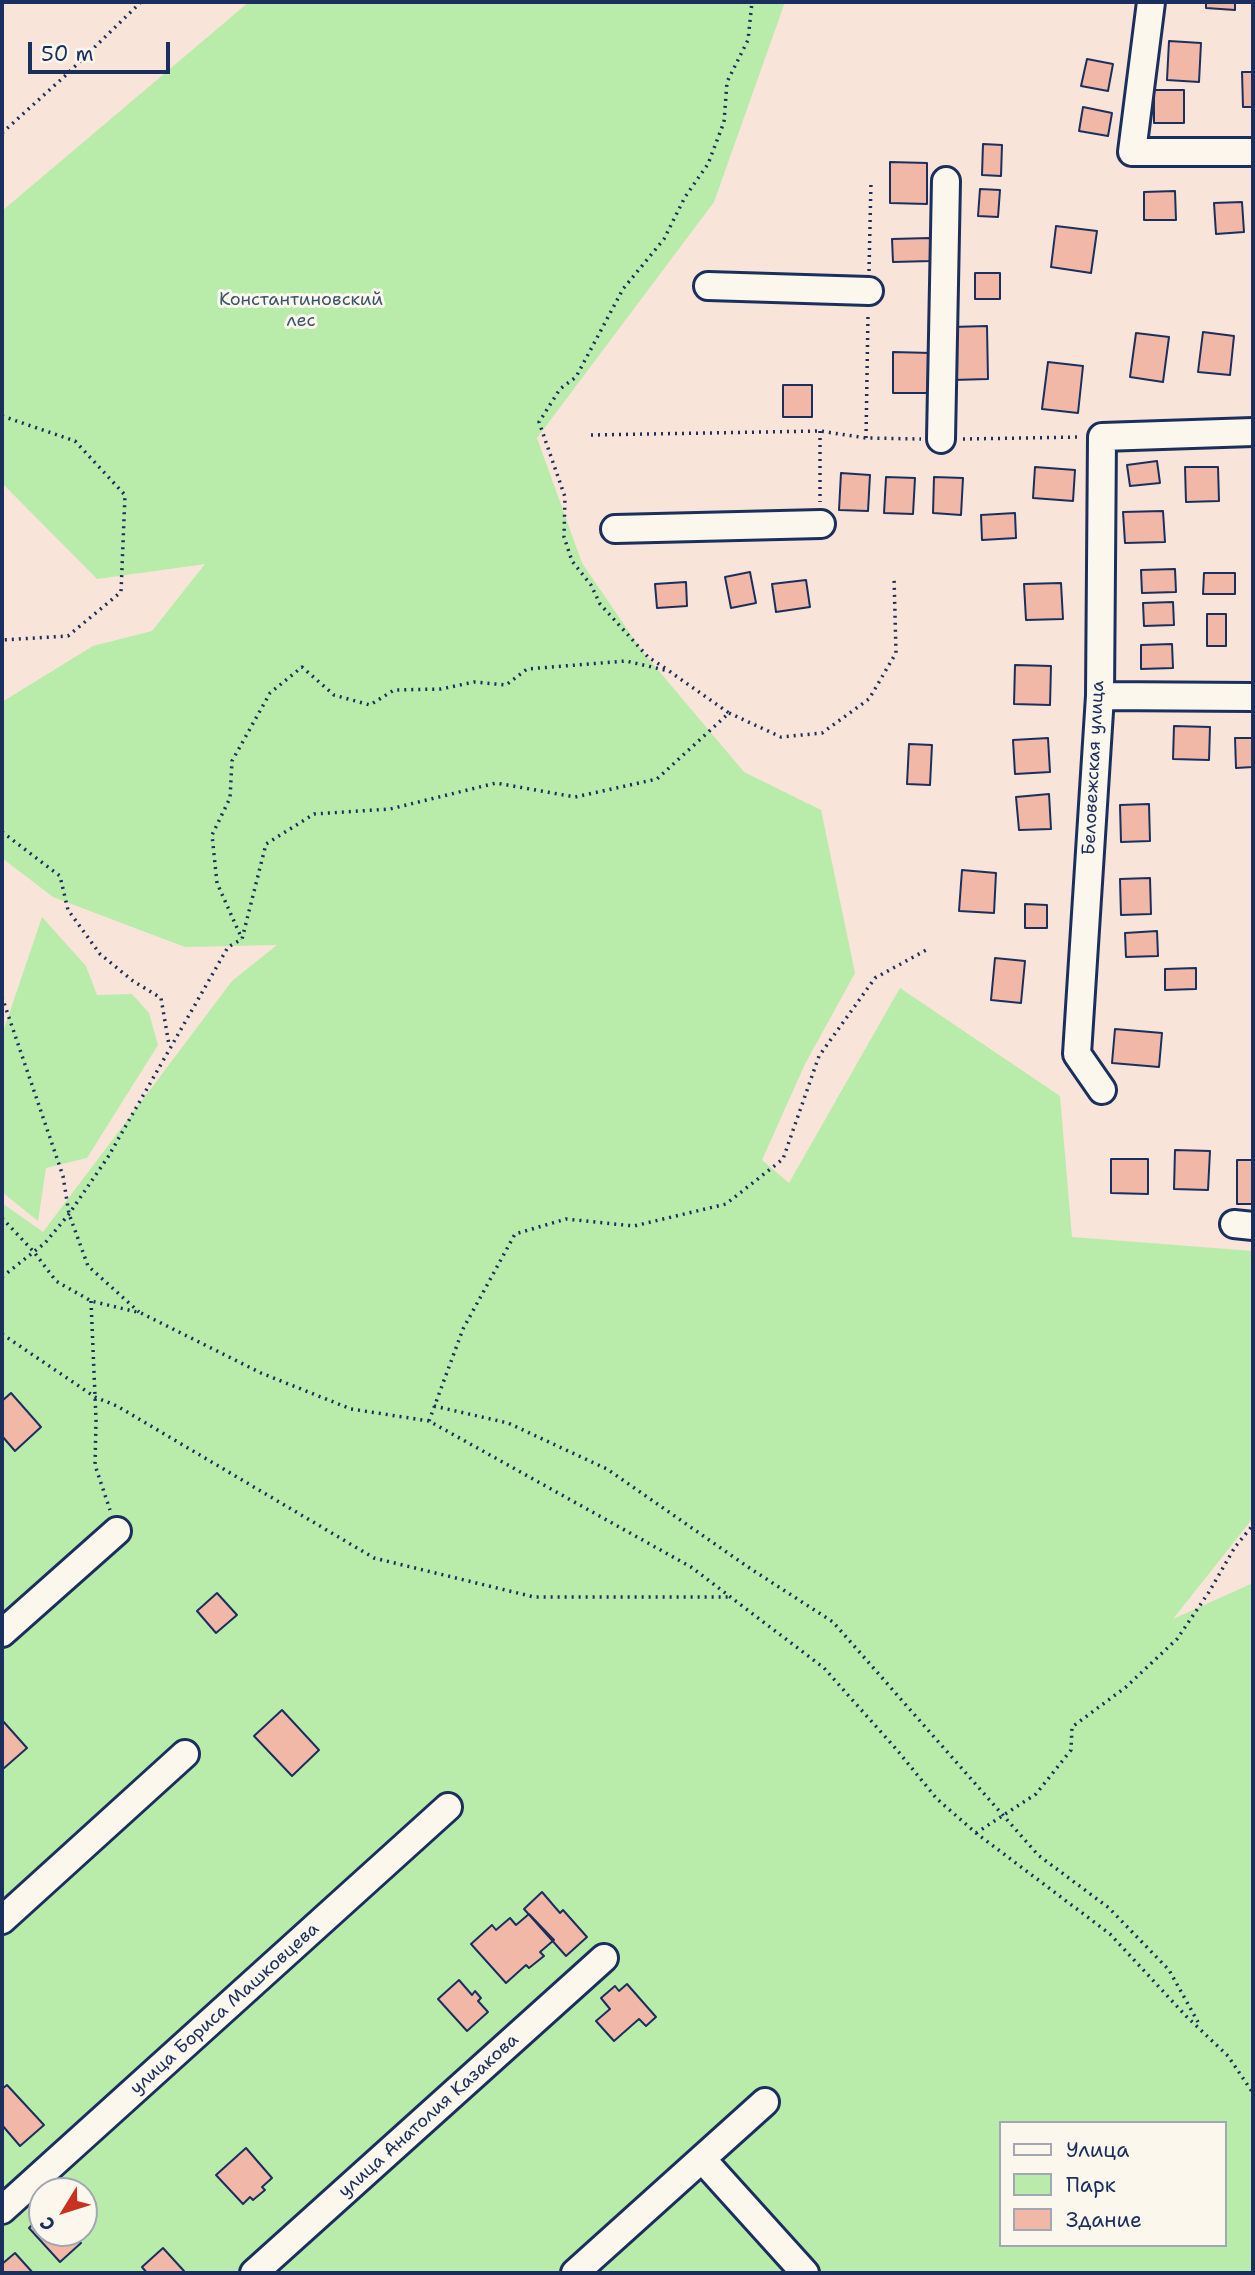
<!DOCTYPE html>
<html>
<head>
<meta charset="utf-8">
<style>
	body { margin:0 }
	#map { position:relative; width:1255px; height:2275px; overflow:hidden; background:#f8e4d8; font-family:"Shantell Sans",sans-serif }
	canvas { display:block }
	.frame { position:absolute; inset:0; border:4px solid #1b2f5e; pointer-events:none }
	.legend { position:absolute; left:999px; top:2121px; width:228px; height:126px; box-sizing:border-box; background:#fbf7ec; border:2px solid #a1a7b3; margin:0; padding:9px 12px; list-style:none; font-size:21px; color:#1b2f5e }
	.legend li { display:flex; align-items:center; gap:14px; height:35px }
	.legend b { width:35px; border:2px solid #a1a7b3 }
	.north { position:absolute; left:28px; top:2177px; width:70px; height:70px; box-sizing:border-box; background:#fbf7ec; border:2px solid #a1a7b3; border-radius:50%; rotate:232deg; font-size:19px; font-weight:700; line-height:28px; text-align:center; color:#1b2f5e }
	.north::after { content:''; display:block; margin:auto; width:24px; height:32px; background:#c8321e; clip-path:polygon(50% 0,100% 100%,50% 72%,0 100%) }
	.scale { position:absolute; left:28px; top:42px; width:142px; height:32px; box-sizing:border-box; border:4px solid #1b2f5e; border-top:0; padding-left:9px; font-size:21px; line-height:24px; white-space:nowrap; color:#1b2f5e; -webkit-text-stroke:5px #fbf7ec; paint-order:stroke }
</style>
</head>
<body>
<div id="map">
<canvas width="1255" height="2275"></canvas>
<div class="frame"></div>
<ul class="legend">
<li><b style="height:9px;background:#fbf7ec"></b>Улица</li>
<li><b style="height:19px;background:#b9ebab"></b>Парк</li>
<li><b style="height:19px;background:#f1b8a8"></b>Здание</li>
</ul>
<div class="north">С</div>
<div class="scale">50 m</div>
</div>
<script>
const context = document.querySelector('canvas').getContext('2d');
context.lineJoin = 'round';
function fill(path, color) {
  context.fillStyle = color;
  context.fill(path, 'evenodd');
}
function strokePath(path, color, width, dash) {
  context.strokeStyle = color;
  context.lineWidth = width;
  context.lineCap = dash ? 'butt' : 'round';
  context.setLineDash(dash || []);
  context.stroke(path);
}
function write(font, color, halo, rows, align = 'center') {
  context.font = font + ' "Shantell Sans",sans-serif';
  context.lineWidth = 6;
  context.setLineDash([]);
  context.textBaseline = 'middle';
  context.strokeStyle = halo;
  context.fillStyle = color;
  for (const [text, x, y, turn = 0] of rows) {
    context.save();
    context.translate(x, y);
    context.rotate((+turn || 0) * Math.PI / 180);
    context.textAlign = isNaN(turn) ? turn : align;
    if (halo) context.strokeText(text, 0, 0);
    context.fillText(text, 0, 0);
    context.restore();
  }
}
fill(new Path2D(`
	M249,2H785L714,202L537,438L582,563L642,651L744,772L821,810L855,973L805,1064L762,1160L789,1183L900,988L1060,1096L1072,1237L1253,1251V1518L1173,1619L1253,1583V2273H2V1203L43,1232L232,981L277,945L185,947L53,897L2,858V702L93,646L152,631L205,564L97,579L2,483V211ZM1001,2123H1225V2245H1001ZM42,2191H84V2233H42Z
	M42,917L86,966L97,995L132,994L149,1013L158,1045L87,1158L46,1168L38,1221L2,1192V1035Z`), '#b9ebab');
const building = new Path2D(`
	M1206,2H1235V10L1206,8Z
	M1169,41L1201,43L1199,82L1167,80Z
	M1087,59L1113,64L1108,91L1081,86Z
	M1242,72H1253V107H1243Z
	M1154,90H1184V123H1154Z
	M1083,107L1112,113L1108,136L1079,131Z
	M983,144L1002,145L1001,176L982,175Z
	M890,162L927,163V204L890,203Z
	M980,189L1000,190L998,217L978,216Z
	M1175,191L1176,220H1144V192Z
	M1242,202L1244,232L1216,234L1214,203Z
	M1056,226L1097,231L1091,273L1051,267Z
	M930,238L931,261L893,262L892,239Z
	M975,273H1000V299H975Z
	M987,326L988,379L953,380L952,327Z
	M1203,332L1234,336L1230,375L1198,372Z
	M1136,333L1169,337L1163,382L1130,377Z
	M893,352L931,353L930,393H893Z
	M1048,362L1083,366L1078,413L1042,409Z
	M783,385H812V417H783Z
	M1157,461L1160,483L1130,486L1127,465Z
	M1035,467L1075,470L1073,501L1033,498Z
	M1185,467H1218L1219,501L1186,502Z
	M841,473L870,475L868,511L839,510Z
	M886,477L915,478L913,514L884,513Z
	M934,477L963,478L961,515L933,513Z
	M1163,511L1165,542L1125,543L1123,512Z
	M1015,513L1016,538L982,540L981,515Z
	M1175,569L1176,592L1142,593L1141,570Z
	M750,572L756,603L731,608L725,577Z
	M1204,573H1235V594H1203Z
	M806,580L810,607L776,612L772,584Z
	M686,582L687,606L657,608L655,584Z
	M1061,583L1063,619L1026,620L1024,584Z
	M1173,602L1174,625L1144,626L1143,603Z
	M1207,614H1226V646H1207Z
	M1172,644L1173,668L1141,669V645Z
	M1015,665L1051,666L1050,705L1014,704Z
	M1174,726L1210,727L1209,760L1173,759Z
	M1048,738L1050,772L1015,774L1013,740Z
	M1235,738H1253V767L1236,768Z
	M909,744L932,745L930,785L907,784Z
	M1049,794L1051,829L1019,830L1016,797Z
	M1149,804L1150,841L1121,842L1120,805Z
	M962,870L996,873L994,913L959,911Z
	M1150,878L1151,914L1121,915L1120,879Z
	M1025,904L1047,905V928H1025Z
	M1157,931L1158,956L1126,957L1125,933Z
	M995,958L1025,961L1021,1003L991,1000Z
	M1196,968V989L1165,990V969Z
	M1115,1029L1162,1033L1159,1067L1112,1063Z
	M1175,1150L1210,1151L1208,1190L1174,1189Z
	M1111,1159H1148V1194L1111,1193Z
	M1237,1160H1253V1204H1237Z
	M11,1393L41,1427L15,1451L2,1436V1401Z
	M217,1593L237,1615L216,1633L197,1611Z
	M282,1710L319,1750L292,1776L254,1736Z
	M2,1720L27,1748L3,1769L2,1768Z
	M542,1892L560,1913L563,1910L587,1937L566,1956L524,1909Z
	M529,1914L554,1940L540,1952L544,1956L529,1968L526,1965L506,1983L471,1944L492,1925L496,1930L510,1918L516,1925Z
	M459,1980L472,1995L475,1991L481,1998L478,2001L488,2012L467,2031L438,1999Z
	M627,1984L656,2017L646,2026L639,2019L614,2041L596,2021L610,2009L601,1998L615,1986L619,1991Z
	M7,2085L44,2125L20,2146L2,2125V2089Z
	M246,2148L272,2178L262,2187L265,2190L253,2200L250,2197L243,2204L216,2175Z
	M37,2220L42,2225V2233H72L81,2243L60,2262L29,2228Z
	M163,2248L184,2271L181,2273H147L142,2267Z
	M15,2253L33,2273H2V2264Z`);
fill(building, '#f1b8a8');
strokePath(building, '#1b2f5e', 2);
const minor = new Path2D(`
	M1151,2L1132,152H1253
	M708,286L869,291
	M941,439L946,181
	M615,529L821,524
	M1100,696L1253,697
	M1102,1090L1077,1054L1100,696L1102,437L1253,432
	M1234,1224L1253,1226
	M2,1633L117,1531
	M2,1920L185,1754
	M702,2159L805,2273
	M2,2210L448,1807
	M254,2273L604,1958
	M575,2273L765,2102`);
strokePath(minor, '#1b2f5e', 32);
strokePath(new Path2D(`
	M2,133L66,75L141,2
	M869,271L871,181
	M2,416L75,441L125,495L121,592L68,636L2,640
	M820,431V502
	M591,435L820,431L866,438L921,439
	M866,438L868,314
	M963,439L1082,437
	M665,668L648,657L600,604L591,585L572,561L564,537L565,497L539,422L560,389L576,377L623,289L664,239L685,197L708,164L724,122L727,82L748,40L752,2
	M729,713L781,737L822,733L869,699L896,653L894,576
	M2,832L60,876L68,910L100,954L133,981L161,998L169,1045
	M2,997L63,1176L69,1214L88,1266L139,1312
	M2,1218L34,1252L56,1281L91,1301L141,1313L261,1373L351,1409L429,1421L691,1567L824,1668L897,1750L937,1799L976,1833L1110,1934L1186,2016L1228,2056L1253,2093
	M2,1277L45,1243L69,1214L108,1157L228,947L242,939L266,844L314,814L390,809L496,783L575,797L657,779L729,713L669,671L626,661L527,669L506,685L474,682L441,689L394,690L370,705L334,695L302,667L270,693L232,761L230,798L212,835L217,883L242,939
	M91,1301L96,1420L95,1465L110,1510
	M2,1334L95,1397L117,1406L374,1558L534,1597H729
	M434,1406L508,1423L607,1469L751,1569L833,1622L1038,1855L1109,1908L1169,1970L1198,2022
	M429,1421L463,1329L515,1234L566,1219L634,1226L726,1204L783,1159L819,1056L875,978L928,949
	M976,1833L1036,1794L1071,1750L1072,1727L1126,1687L1177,1639L1209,1592L1235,1547L1253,1525`), '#1b2f5e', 3.5, [2, 5]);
strokePath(minor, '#fbf7ec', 26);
write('18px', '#3b556d', '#fbf7ec', [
	["Константиновский",301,300],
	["лес",301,321]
]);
write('18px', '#1b2f5e', '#fbf7ec', [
	["Беловежская улица",1094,768,-87],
	["улица Бориса Машковцева",225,2009,-42],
	["улица Анатолия Казакова",429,2116,-42]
]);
</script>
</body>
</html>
